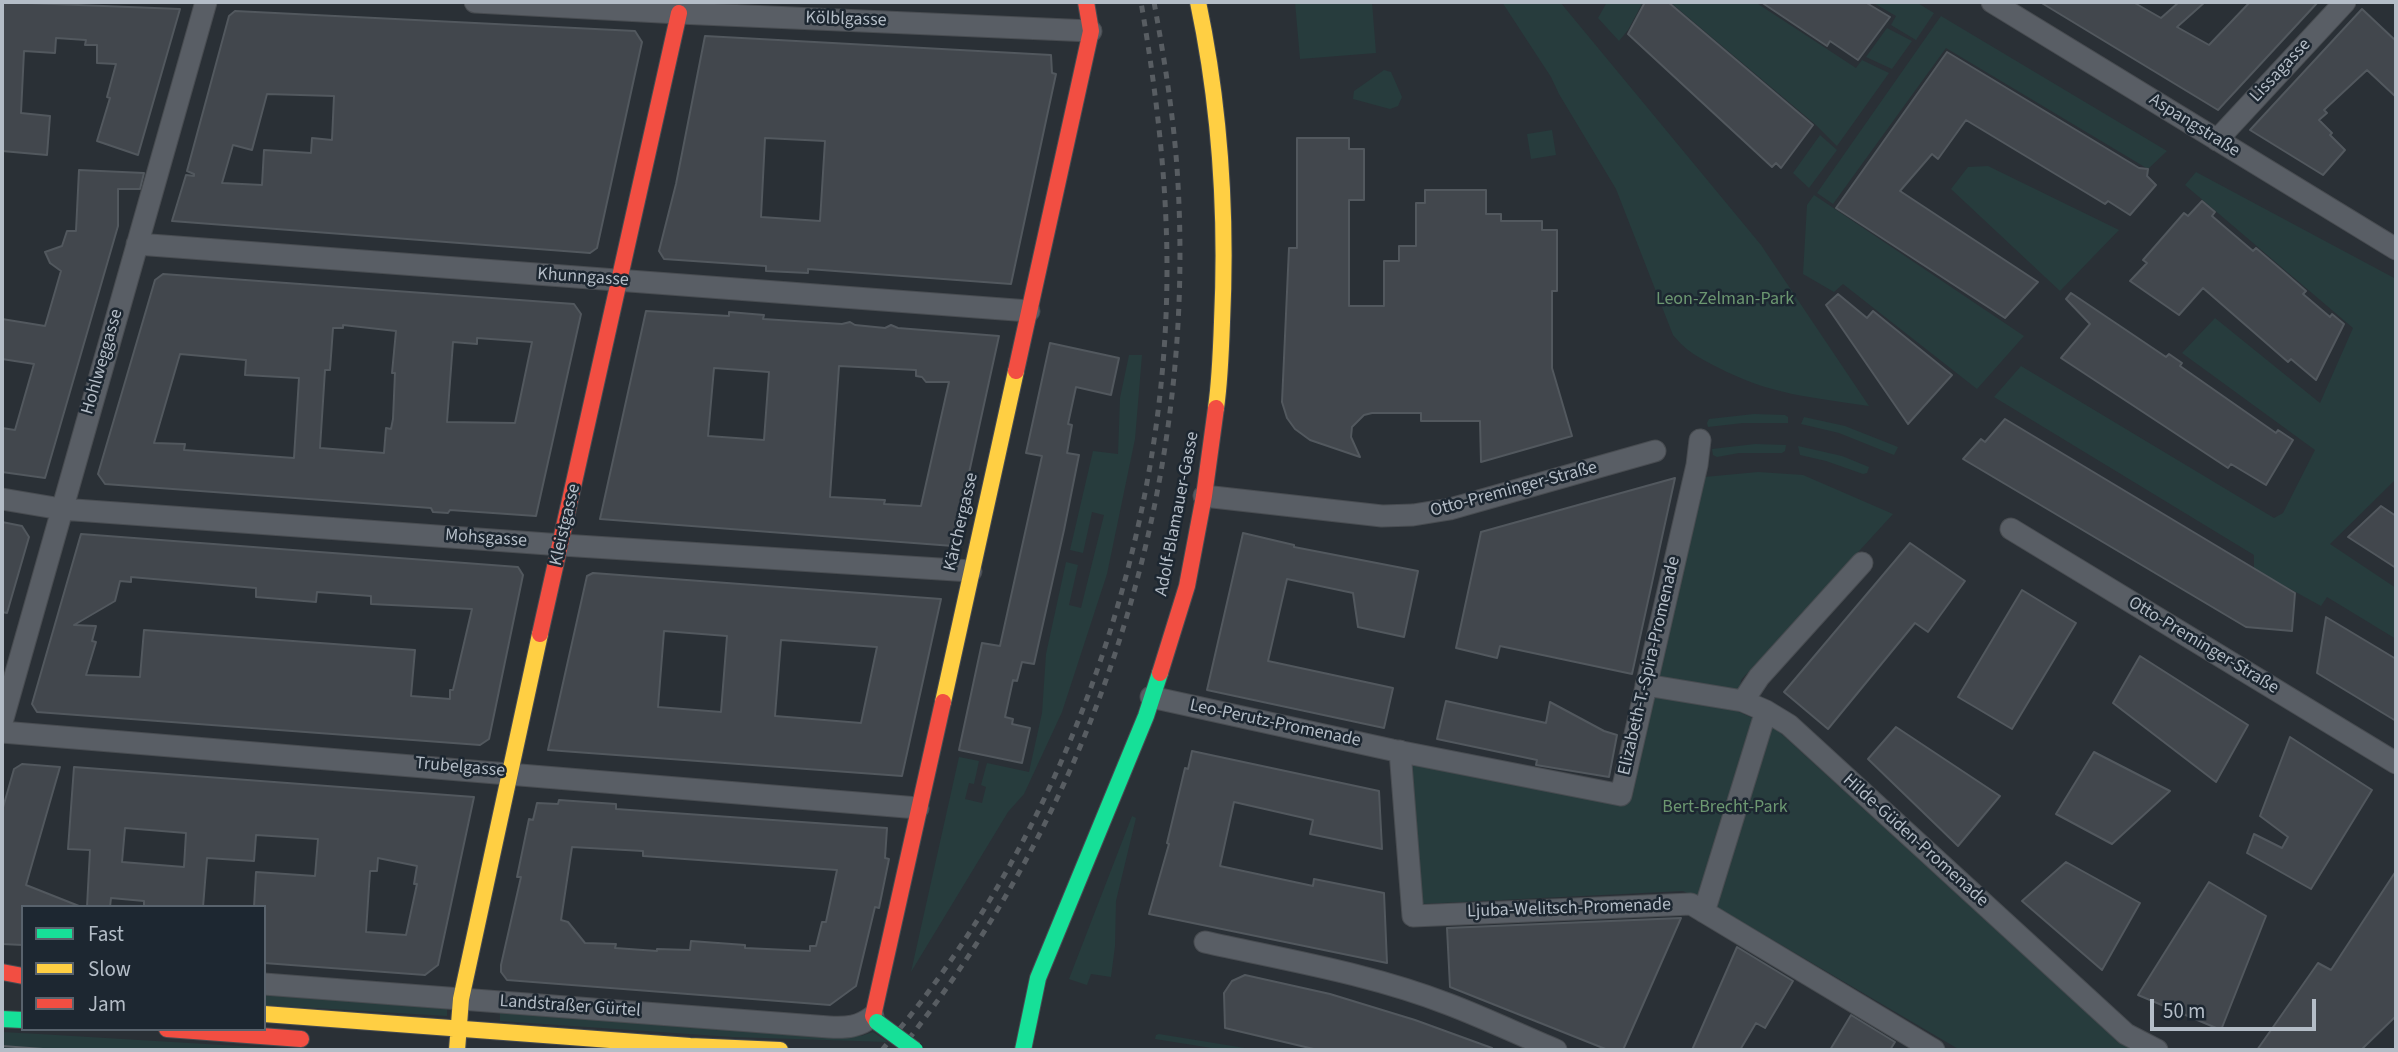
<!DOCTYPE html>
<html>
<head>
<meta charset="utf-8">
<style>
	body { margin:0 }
	#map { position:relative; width:2398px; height:1052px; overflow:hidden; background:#2a3036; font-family:"Source Sans 3",sans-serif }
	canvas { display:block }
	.frame { position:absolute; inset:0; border:4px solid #b4bdc7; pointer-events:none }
	.legend { position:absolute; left:21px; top:905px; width:245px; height:126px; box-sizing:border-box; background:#1d2731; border:2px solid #59636d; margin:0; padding:9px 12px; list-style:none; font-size:21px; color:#b4bdc7 }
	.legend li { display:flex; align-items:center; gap:14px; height:35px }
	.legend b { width:35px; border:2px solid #59636d }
	.scale { position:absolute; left:2150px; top:999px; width:166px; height:32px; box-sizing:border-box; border:4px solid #b4bdc7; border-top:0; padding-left:9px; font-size:21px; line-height:24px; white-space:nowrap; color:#b4bdc7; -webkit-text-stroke:5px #1d2731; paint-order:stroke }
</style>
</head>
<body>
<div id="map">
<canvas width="2398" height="1052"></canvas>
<div class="frame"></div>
<ul class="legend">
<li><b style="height:9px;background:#16e098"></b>Fast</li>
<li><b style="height:9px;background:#ffcf43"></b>Slow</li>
<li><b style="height:9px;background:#f24e42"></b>Jam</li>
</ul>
<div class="scale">50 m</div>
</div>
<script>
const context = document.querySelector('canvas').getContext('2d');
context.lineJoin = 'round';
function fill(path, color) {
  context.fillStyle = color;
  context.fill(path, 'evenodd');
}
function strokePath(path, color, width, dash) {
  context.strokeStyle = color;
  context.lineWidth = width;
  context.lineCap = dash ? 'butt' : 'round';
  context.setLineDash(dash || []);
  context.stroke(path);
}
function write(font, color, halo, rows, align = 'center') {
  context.font = font + ' "Source Sans 3",sans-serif';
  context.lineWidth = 5;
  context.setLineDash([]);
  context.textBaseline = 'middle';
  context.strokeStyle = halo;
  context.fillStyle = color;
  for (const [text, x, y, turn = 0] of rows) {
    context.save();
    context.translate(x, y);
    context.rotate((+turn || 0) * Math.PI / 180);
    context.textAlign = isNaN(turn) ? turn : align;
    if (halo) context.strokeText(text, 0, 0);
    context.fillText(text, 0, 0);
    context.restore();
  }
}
fill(new Path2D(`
	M1295,2H1372L1376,53L1300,59Z
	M1502,2H1560L1761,245L1869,406C1810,397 1771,395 1717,367C1698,357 1687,352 1673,335L1616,189L1559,94L1551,77Z
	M1607,2H1643L1628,30L1619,41L1598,18Z
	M1670,2H1755L1856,68L1862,60L1889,73L1837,146L1816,125Z
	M1872,2H1916L1934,13L1916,40L1891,25L1896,16Z
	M1941,16L2167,151L2148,169L1946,48L1833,204L1817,193Z
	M1887,28L1912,41L1892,69L1866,57Z
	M1384,70L1391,72L1402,97L1398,106L1390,109L1353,99L1354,91Z
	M1552,130L1556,155L1531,159L1527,134Z
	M1820,135L1837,150L1809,188L1793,173Z
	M1988,166L2119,230L2060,291L1951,189L1968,167Z
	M2196,172L2396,279V479L2330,544L2396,588V639L2327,597L2321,606L2254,569V555L1994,397L2021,366L2274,518L2283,513L2315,450L2182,353L2215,318L2320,403L2353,328L2185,185Z
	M1814,195L2024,336L1977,389L1843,284L1834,292L1803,274L1807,205Z
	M1129,355H1142L1135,439L1107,574L1062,712L1024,794L1008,812L911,972L959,757L979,761L974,784L969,783L965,799L982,803L986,787L981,785L987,763L1029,772L1042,713L1046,654L1066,562L1078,565L1069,605L1081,608L1104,515L1092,512L1083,553L1070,550L1093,451L1118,454L1120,398Z
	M1754,414L1785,415L1788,417V423H1743L1708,427L1707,423L1709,419Z
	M1804,417L1845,426L1898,447L1894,455L1839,433L1801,424Z
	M1755,444L1786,445L1785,451L1782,453H1739L1717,457L1713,455L1712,449Z
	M1798,446L1842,456L1869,467L1867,473L1863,474L1826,461L1800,455Z
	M1758,472L1803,475L1893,514L1741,680L1737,711L1775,728L2111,1035L2132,1050H1960L1717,907L1683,891L1421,904L1410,764L1628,804L1704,477Z
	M1132,816L1136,818L1116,901L1115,946L1111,977L1091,974L1087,985L1069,979Z
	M264,993L447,1008V1016L264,1005Z
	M500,1010L842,1036H861L873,1032L888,1042L732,1037L500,1021Z
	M2,1032L39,1034L306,1050H2Z
	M1159,1034L1257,1050H1224L1155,1039L1156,1035Z`), '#273c3d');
const building = new Path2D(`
	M2,2L180,9L138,155L97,141L110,98L107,97L116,64L97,63V45H85L86,40L56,38L55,53L24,51L21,113L50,116L47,155L2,151Z
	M1645,2H1668L1813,125L1781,168L1776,163L1772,167L1628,34Z
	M1761,2H1865L1890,17L1858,60L1830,41L1827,46Z
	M2040,2H2133L2161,18L2179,2H2205L2177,27L2209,45L2250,2H2318L2218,110Z
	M2362,9L2396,41V97L2367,70L2324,110L2327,113L2319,120L2332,133L2330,135L2345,150L2323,175L2250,130Z
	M235,11L635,31L642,42L597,248L590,253L172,221L186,175L194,176V174L187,171L229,16ZM267,94L334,96L332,140L312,138L311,153L264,150L262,185L222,183L233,145L252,150Z
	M705,36L1051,55L1052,73L1056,74L1011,284L808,269V273L766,271V266L664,259L659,251L676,184ZM765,138L825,141L820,221L761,217Z
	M1947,52L2139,168L2148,169L2147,176L2156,185L2130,215L2108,201L2105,204L1966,120L1938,159L1932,154L1900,191L2038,282L2005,318L1836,208Z
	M1297,138H1349V149H1364V200H1349V306H1384V261H1399V246H1416V203H1425V190H1486V214H1501V221H1542V230H1557V291H1552V368L1572,436L1481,462L1480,421H1421V413H1372L1364,415L1352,427L1351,437L1360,457L1310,440L1295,429L1287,418L1282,402L1289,248H1297Z
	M79,170L144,173L140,189H118V226L45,478L2,472V428L15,430L34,364L2,359V319L45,326L61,271L50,263L45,252L62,246L67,231H76Z
	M2202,201L2215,212L2212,216L2226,228L2253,251L2256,248L2283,271L2306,291L2303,294L2330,317L2332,314L2344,324L2316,380L2291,359L2288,362L2203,288L2179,315L2130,281L2147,263L2143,260L2184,213L2188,216Z
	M163,274L574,304L581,314L536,516L450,510L448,513L433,512L431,508L105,484L98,474L155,280ZM343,325L396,331L392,373H395L393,419L391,429L386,428L384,453L320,448L325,370H330L333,328H343ZM477,338L532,342L515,423L447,422L453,342L477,344ZM180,354L246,360L245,375L299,378L294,458L184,450L185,444L154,443Z
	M2071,293L2166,357L2169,354L2182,363L2180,366L2263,424L2276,433L2278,430L2293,440L2266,485L2231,464L2228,468L2061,358L2090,324L2066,299Z
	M1838,294L1867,318L1873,311L1952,375L1908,424L1826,305Z
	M646,311L729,316V312L764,315L763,319L842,324L850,322L855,325L885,328L891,325L898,328L999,336L953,546L600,519ZM839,366L916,370V376L922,377L926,382H949L921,506L884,504L885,500L830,497ZM714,368L769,372L764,440L708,436Z
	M1050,343L1119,358L1111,395L1076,387L1068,424L1072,425L1067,453L1079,455L1064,530L1034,664L1022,662L1017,681L1013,680L1005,717L1013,719L1012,724L1030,728L1022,763L959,750L982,643L1000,646L1042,456L1026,453Z
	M2005,419L2295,593L2292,631L2246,627L1963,459L1981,439L1985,442Z
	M1675,478L1632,674L1500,646L1497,658L1456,648L1481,532Z
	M2381,506L2396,516V568L2348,537Z
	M2,522L22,526L29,537L7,613L2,612Z
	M1243,533L1294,545V547L1418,571L1404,637L1358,627L1353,593L1287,579L1268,661L1393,688L1384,728L1207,690Z
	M81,534L518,567L523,575L489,739L480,745L37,712L32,704ZM131,577L256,588V597L316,602L317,592L371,596V604L472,609L453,690H450V699L411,696L415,650L144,630L140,677L86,675L96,642L92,641L96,626L74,625L115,601L120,581L131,582Z
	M1910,543L1965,581L1928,632L1915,623L1828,729L1784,692Z
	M593,573L941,599L902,776L548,750L587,576ZM664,631L727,636L721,712L658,707ZM781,640L877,647L861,723L775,716Z
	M2022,590L2076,623L2012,729L1958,697Z
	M2326,617L2396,659V721L2317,673Z
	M2140,656L2248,725L2216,782L2113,703Z
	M1446,701L1546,723L1550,702L1604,731L1617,735L1609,777L1536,765L1537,760L1437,739Z
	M1896,727L2000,796L1958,846L1868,759Z
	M2290,737L2372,790L2311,889L2247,853L2254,834L2282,848L2288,837L2260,816Z
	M1192,751L1379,791L1382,849L1310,834L1313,820L1234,802L1220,866L1313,886L1314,879L1384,893L1387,963L1149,914L1169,844L1167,843L1185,768L1188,769Z
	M2094,752L2170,791L2112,844L2056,814Z
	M22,764L60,767L26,885L79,906L23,907V945L2,944V811L14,769Z
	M74,767L474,797L438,965L425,975L264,963V907H254L256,872L315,876L318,839L256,835L254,861L207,858L203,907H144V901L111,898L110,907H87L90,850L68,849ZM125,828L186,833L184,867L122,862ZM378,858L417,866L414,884H417L406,935L366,932L370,871H377Z
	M559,800L616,804V809L887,828L885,858L889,859L879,908L875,907L856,986L830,1005L507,980L501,972V965L521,877H517L529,819L533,820L537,803L558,804ZM572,847L643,851V856L837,870L826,922H822L816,946H810V951L745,948V945L691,941L690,950L657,949V951L615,948L616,944L585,943L568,922L561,920Z
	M2066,862L2140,903L2102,970L2022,901Z
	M2396,871V1016L2361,1050H2257L2318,963L2331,970Z
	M2209,882L2266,916L2221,1030L2138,995Z
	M1681,918L1623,1050H1608L1450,987L1447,928Z
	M1737,947L1793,981L1765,1028L1756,1023L1740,1050H1692Z
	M1245,975L1330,994L1415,1020L1492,1048V1050H1318L1225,1028L1224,993L1232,981Z
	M1851,1015L1895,1042L1890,1050H1830Z`);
fill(building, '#42474d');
strokePath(building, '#52585e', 2);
const street = new Path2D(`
	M475,2L679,13L1091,31
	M1992,2L2396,249
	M2217,140L2345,2
	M137,244L1029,311
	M1204,496L1382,516L1413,515L1450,509L1655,451
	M2,499L61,509L562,545L971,571
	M2011,529L2396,763
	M1646,685L1743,701L1766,711L1789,725L2126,1034L2157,1050
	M1151,697L1392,750L1621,795L1697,465L1700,440
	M1743,701L1759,677L1862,563
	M2,722L206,2
	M2,732L918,808
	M1400,751L1413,916L1691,904L1934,1050
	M1704,912L1766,711
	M1205,942C1286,960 1371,974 1448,1004C1485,1018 1520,1035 1556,1050
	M264,984L829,1027C847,1028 859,1027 873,1016`);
const fast = new Path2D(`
	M2,1019L23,1020
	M1023,1050L1038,978L1146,716L1160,673`);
const slow = new Path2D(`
	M1198,2C1220,106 1227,216 1222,322C1221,351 1220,380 1216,408
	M943,702L1016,371
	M264,1014L690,1046L780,1050
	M457,1050L461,999L540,634`);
const jam = new Path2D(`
	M1016,371L1091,31L1086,2
	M540,634L679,13
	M1160,673L1187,586L1204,496L1216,408
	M2,972L23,976
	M877,1022L873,1016L943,702
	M167,1029L301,1039`);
strokePath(street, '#484c51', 23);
strokePath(fast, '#484c51', 18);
strokePath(slow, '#484c51', 18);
strokePath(jam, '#484c51', 18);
strokePath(street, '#595e65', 21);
strokePath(fast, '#16e098', 16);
strokePath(slow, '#ffcf43', 16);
strokePath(jam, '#f24e42', 16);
strokePath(new Path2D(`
	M2,1046L57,1050`), '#585d62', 2);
strokePath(new Path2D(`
	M882,1050C1062,840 1167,546 1167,269C1167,179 1156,90 1141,2
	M900,1050C1098,803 1199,485 1177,168C1173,112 1164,57 1154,2`), '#585d62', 5, [7, 7]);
const fastBridge = new Path2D(`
	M877,1022L915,1050`);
strokePath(fastBridge, '#484c51', 18, []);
strokePath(fastBridge, '#16e098', 16);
write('18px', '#b4bdc7', '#1d2731', [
	["Kölblgasse",846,20,2],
	["Lissagasse",2281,71,-47],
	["Aspangstraße",2194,126,32],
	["Khunngasse",583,278,4],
	["Hohlweggasse",103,362,-74],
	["Otto-Preminger-Straße",1514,490,-15],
	["Adolf-Blamauer-Gasse",1178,514,-79],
	["Kärchergasse",962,522,-77],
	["Kleistgasse",566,525,-77],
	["Mohsgasse",486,539,4],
	["Otto-Preminger-Straße",2203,646,31],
	["Elizabeth-T.-Spira-Promenade",1650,666,-77],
	["Leo-Perutz-Promenade",1275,724,12],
	["Trubelgasse",460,768,5],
	["Hilde-Güden-Promenade",1915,841,42],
	["Ljuba-Welitsch-Promenade",1569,909,-2],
	["Landstraßer Gürtel",570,1007,4]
]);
write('18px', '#6c9771', '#1d2731', [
	["Leon-Zelman-Park",1725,300],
	["Bert-Brecht-Park",1725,808]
]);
</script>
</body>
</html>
